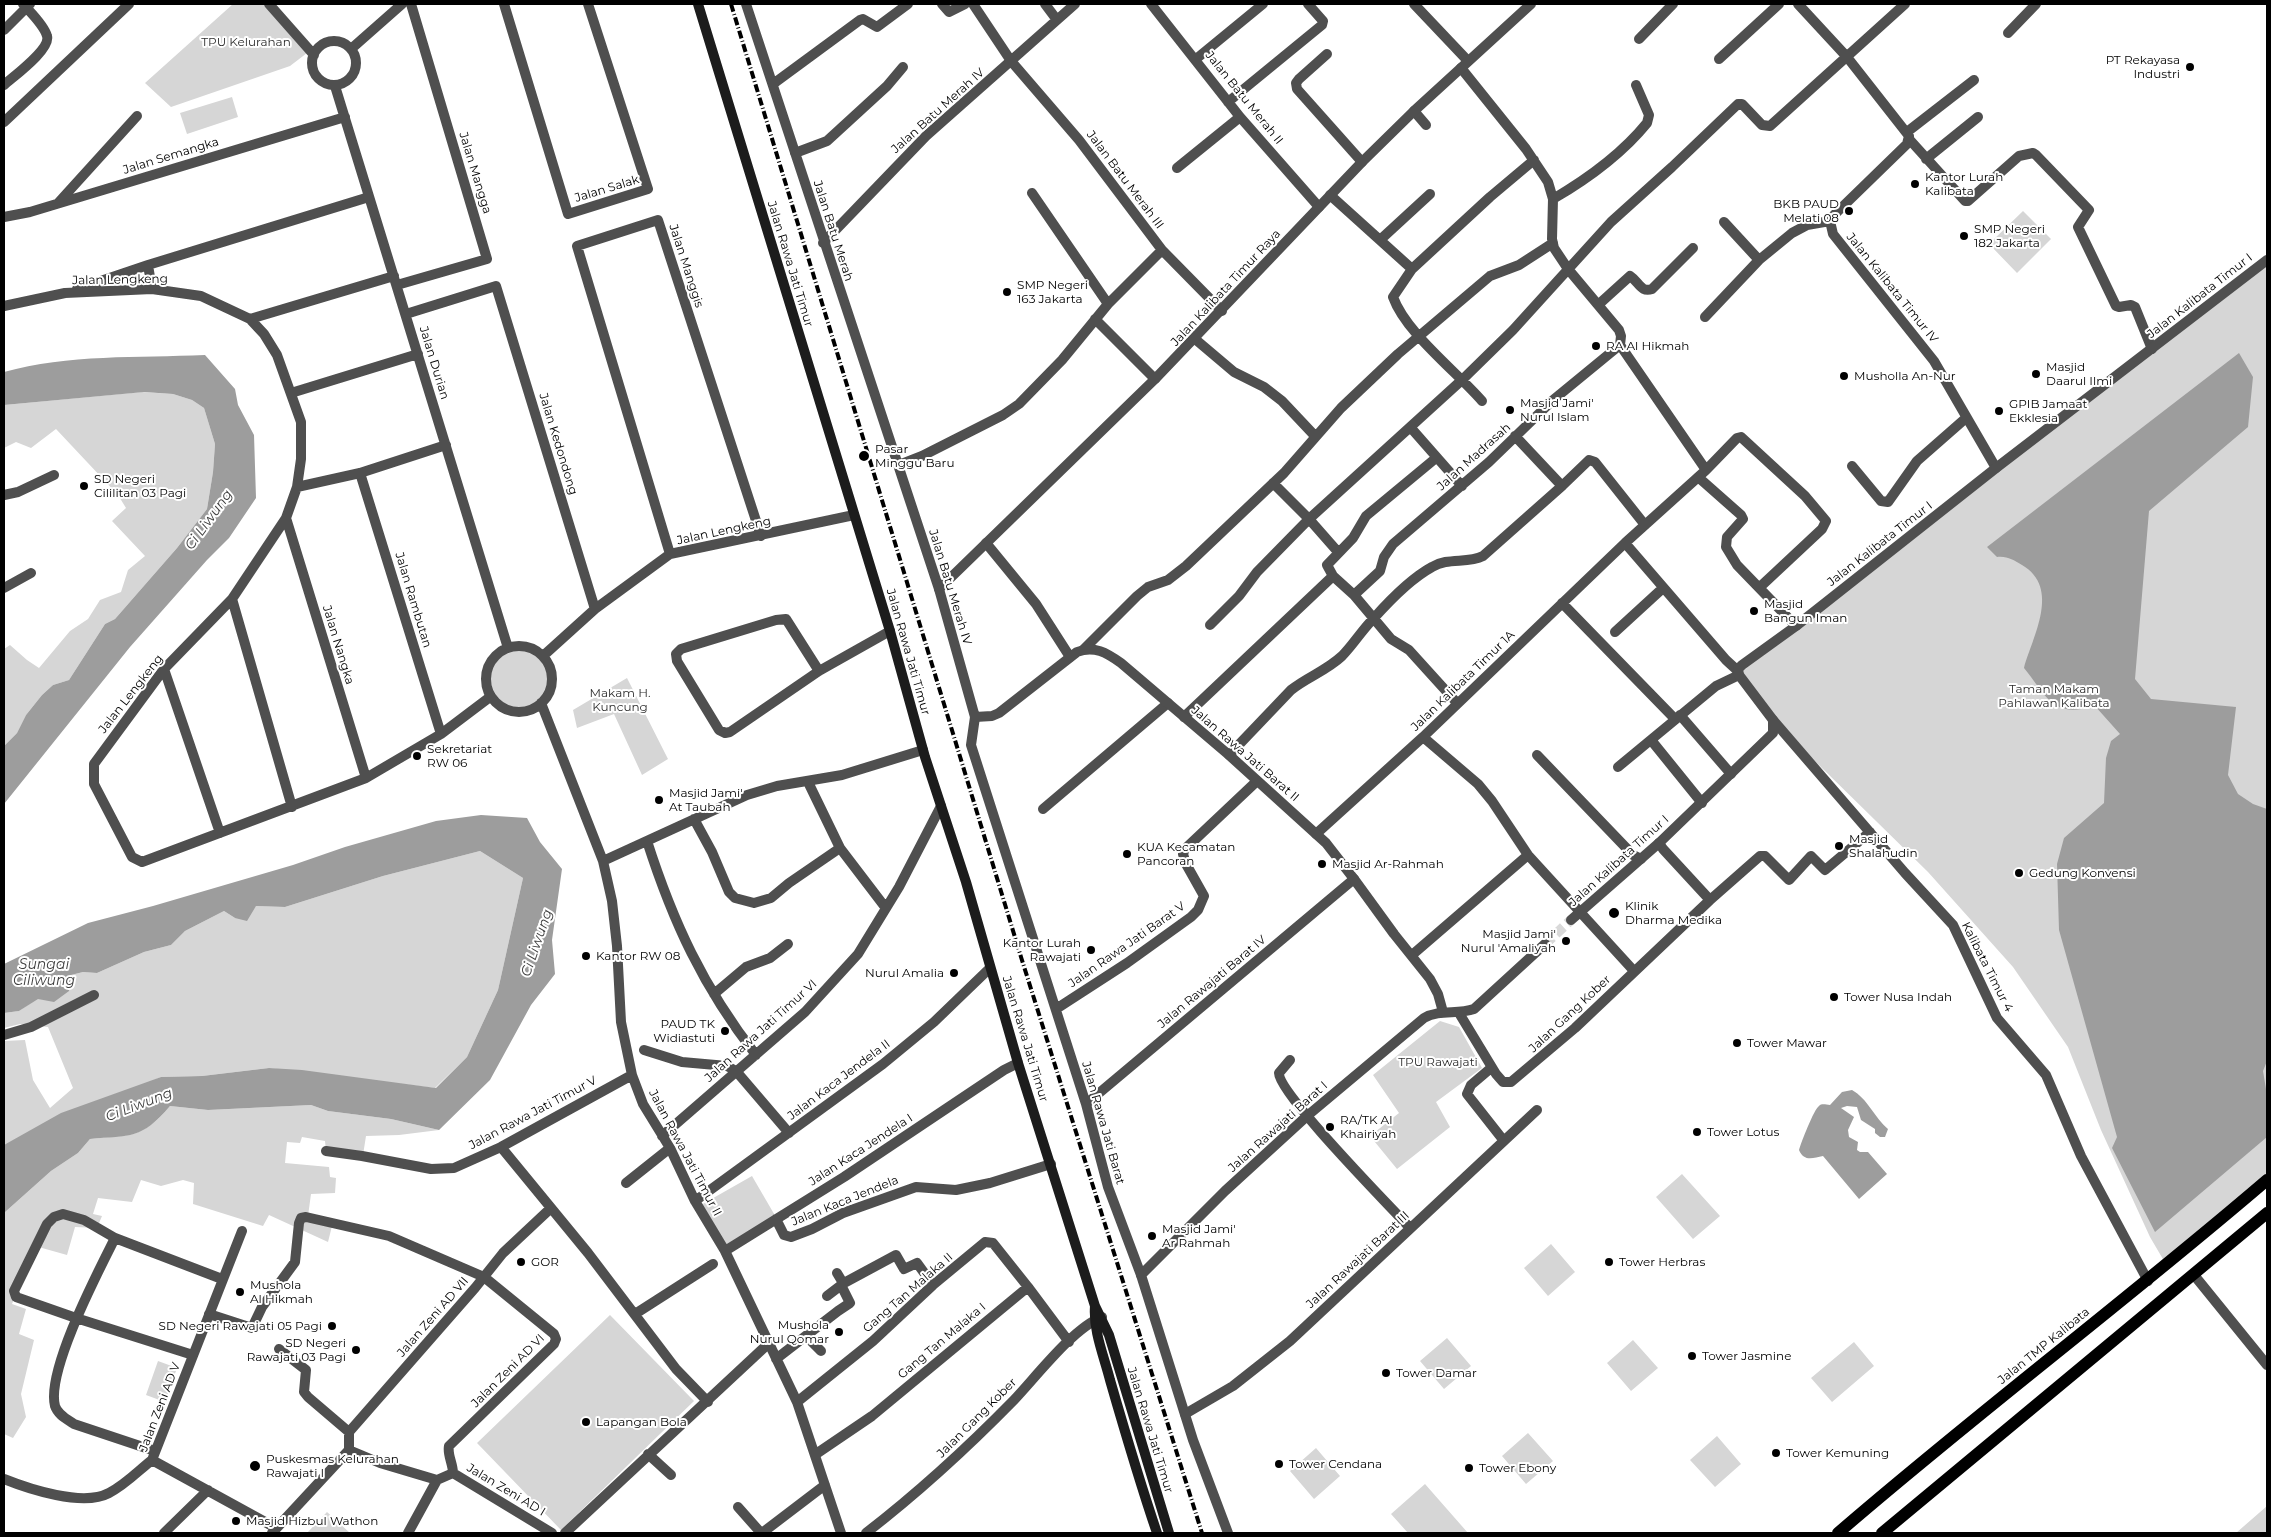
<!DOCTYPE html>
<html>
<head>
<meta charset="utf-8">
<style>
	body { margin:0 }
	#map { position:relative; width:2271px; height:1537px; overflow:hidden; background:#fff; font-family:Montserrat,sans-serif }
	canvas { display:block }
	.frame { position:absolute; inset:0; border:5px solid #000; pointer-events:none }
</style>
</head>
<body>
<div id="map">
<canvas width="2271" height="1537"></canvas>
<div class="frame"></div>
</div>
<script>
const context = document.querySelector('canvas').getContext('2d');
context.lineJoin = 'round';
function fill(path, color) {
  context.fillStyle = color;
  context.fill(path, 'evenodd');
}
function strokePath(path, color, width, dash) {
  context.strokeStyle = color;
  context.lineWidth = width;
  context.lineCap = dash ? 'butt' : 'round';
  context.setLineDash(dash || []);
  context.stroke(path);
}
function write(font, color, halo, rows, align = 'center') {
  context.font = font + ' Montserrat,sans-serif';
  context.lineWidth = 4;
  context.setLineDash([]);
  context.textBaseline = 'middle';
  context.strokeStyle = halo;
  context.fillStyle = color;
  for (const [text, x, y, turn = 0] of rows) {
    context.save();
    context.translate(x, y);
    context.rotate((+turn || 0) * Math.PI / 180);
    context.textAlign = isNaN(turn) ? turn : align;
    if (halo) context.strokeText(text, 0, 0);
    context.fillText(text, 0, 0);
    context.restore();
  }
}
fill(new Path2D(`
	M233,4H263L307,53L290,66L171,107L145,83Z
	M232,97L238,117L187,134L180,113Z
	M2023,211L2051,239L2017,273L1989,244Z
	M2267,260V1180L2167,1266L2150,1237L2101,1130L2068,1047L2013,967L1928,872L1773,720L1739,675L1742,665Z
	M142,392L173,394L192,400L204,408L215,444L213,472L207,509L177,548L115,619L105,624L69,680L53,685L42,695L26,715L17,733L4,746V649L10,645L27,660L39,668L70,631L88,619L100,600L121,592L128,570L145,556L112,521L126,508L118,495L56,429L31,448L16,442L4,448V405Z
	M486 679a33 33 0 1 1 66 0a33 33 0 1 1-66 0Z
	M627,678L668,759L642,775L614,714L577,728L573,710Z
	M480,851L523,878L498,990L467,1057L435,1088L269,1068L202,1076L161,1077L4,1145V1041L25,1040L33,1080L50,1108L73,1088L48,1027L20,1024L4,1028V1013L19,1011L71,975L83,972L97,973L144,952L171,945L185,931L224,911L235,918L256,906L285,907L383,876Z
	M1440,1021L1459,1027L1482,1068L1436,1102L1450,1127L1397,1169L1370,1136L1399,1113L1373,1075Z
	M311,1105L328,1111L391,1119L439,1130L399,1135L366,1136L363,1155L326,1151L325,1141L302,1137L300,1143L287,1142L285,1163L329,1167L330,1177L336,1178L335,1193L311,1194L308,1216L332,1226L328,1242L269,1215L263,1226L193,1204L194,1183L183,1180L161,1186L141,1180L132,1202L98,1198L93,1214L102,1216L97,1228L75,1227L67,1255L35,1246L12,1304L26,1309L19,1334L34,1340L21,1394L26,1417L13,1438L4,1434V1213L51,1171L78,1153L90,1139C130,1135 142,1139 170,1106L208,1110Z
	M1682,1174L1720,1216L1693,1239L1656,1197Z
	M752,1176L777,1219L726,1248L701,1205Z
	M1551,1244L1575,1272L1548,1296L1524,1268Z
	M610,1315L694,1401L561,1530L477,1443Z
	M1447,1338L1471,1366L1444,1389L1420,1361Z
	M1633,1340L1658,1368L1631,1391L1607,1363Z
	M1854,1342L1874,1366L1832,1402L1811,1378Z
	M158,1361L177,1368L165,1402L146,1395Z
	M1528,1433L1553,1461L1526,1484L1502,1456Z
	M1717,1436L1741,1464L1715,1487L1690,1460Z
	M1316,1448L1340,1476L1314,1499L1290,1471Z
	M1425,1484L1468,1533H1408L1391,1514Z
	M2267,1506V1533H2236Z
	M327,1512L350,1533H307Z`), '#d6d6d6');
fill(new Path2D(`
	M2239,353L2253,377L2248,427L2149,511L2135,679L2151,699L2236,707L2228,775L2238,794L2253,804L2267,809V1061L2263,1071L2267,1095V1137L2155,1232L2112,1148L2117,1137L2059,930L2057,864L2064,838L2104,803L2106,758L2111,741L2120,734L2095,706C2052,718 2049,699 2024,668C2033,636 2061,588 2022,565C2013,560 2008,556 1997,557L1987,547Z
	M205,355L235,389L238,405L254,435L256,498L229,538L207,560L130,647L4,804V746L17,733L26,715L42,695L53,685L69,680L105,624L115,619L177,548L207,509L213,472L215,444L204,408L192,400L173,394L144,392L4,405V372C68,354 138,358 205,355Z
	M481,815L527,818L540,842L562,869L552,940L555,974L531,1005L490,1080L439,1130L391,1119L328,1111L311,1105L208,1110L170,1106C141,1140 131,1135 90,1139L78,1153L51,1171L4,1213V1145L61,1113L161,1077L202,1076L269,1068L302,1070L436,1088L467,1057L498,990L523,878L480,851L383,876L285,907L256,906L247,921L235,918L224,911L185,931L171,945L144,952L97,973L83,972L71,975L69,991L54,1002L38,999L19,1011L4,1013V964L88,923L153,906L293,865L345,847L436,821Z
	M1852,1090C1867,1098 1875,1118 1888,1129L1885,1137H1880L1875,1133V1129L1861,1120L1857,1107L1847,1106L1841,1108L1854,1117L1848,1130L1849,1137L1858,1142L1857,1150L1860,1152H1868L1887,1174L1859,1199L1823,1156C1813,1158 1804,1162 1799,1150C1801,1143 1814,1109 1819,1106C1822,1103 1826,1105 1830,1105L1842,1092Z`), '#9d9d9d');
strokePath(new Path2D(`
	M1545,944L1571,920`), '#d9d9d9', 10, [10, 5]);
strokePath(new Path2D(`
	M269,4L314,55
	M504,4L568,214L648,189L588,4
	M746,4L939,589
	M942,4L949,12L965,4
	M973,4L1011,61L1079,140L1162,250L1222,311
	M1045,4L1057,20
	M1151,4L1240,117L1319,207
	M1414,4L1468,61
	M1798,4L1847,57L1909,136L1907,144L1834,215L1830,221L1833,234L1934,361L1996,468
	M4,30L30,4
	M2008,33L2036,4
	M1639,39L1673,4
	M312 63a22 22 0 1 1 44 0a22 22 0 1 1-44 0Z
	M351,49L402,4
	M1327,54L1299,79L1296,83L1297,89L1362,162
	M1196,59L1263,4
	M1719,59L1779,4
	M773,84L860,20L863,19L877,27L908,4
	M4,85C14,76 51,49 47,36C44,25 30,12 23,4
	M335,86L508,648
	M1228,102L1322,25L1323,21L1308,4
	M1414,111L1426,125
	M4,122L129,4
	M1907,132L1974,80
	M1909,139L1965,201H1968L2019,156L2033,153L2036,155L2089,210L2078,227L2116,306L2119,307L2131,305L2135,307L2152,349
	M795,153L827,141L887,86L903,67
	M1926,159L1978,117
	M1177,168L1240,117
	M1032,193L1108,304
	M1330,195L1412,269
	M1553,199C1589,178 1621,155 1647,123L1649,115L1636,85
	M59,202L137,116
	M4,217L30,212L345,117
	M1724,222L1759,260
	M1380,240L1430,194
	M823,243L926,136L1075,4
	M148,265L152,289
	M397,285L487,259L411,4
	M77,289L148,265L369,197
	M1598,305L1630,276C1639,282 1641,293 1652,289L1693,248
	M4,306L65,293L152,289L201,296L250,319L264,334L277,355L301,422V459L297,487L286,518L232,599L164,669L94,764V784L132,857L142,862L366,778L441,734L490,697
	M406,314L496,286L595,609
	M1705,317L1759,260L1792,233L1807,225L1830,221
	M250,319L394,276
	M1095,319L1155,379
	M1195,339L1234,372L1264,387L1282,401L1315,436
	M291,393L418,354
	M1482,401C1456,371 1406,333 1393,297L1412,269L1490,197L1534,160
	M1411,428L1462,486
	M1515,436L1562,486
	M1436,458L1366,516L1353,538L1327,565L1333,576L1354,595L1391,639L1409,650L1457,703
	M899,465L922,456L1003,415L1019,404L1062,360L1108,304L1162,250
	M1852,466L1881,501L1888,502L1917,461L1966,418
	M1706,470L1737,438L1741,437L1805,496L1826,521L1822,529L1760,587
	M360,473L441,734
	M1698,477L1741,515L1743,519L1727,537L1726,547L1737,565L1796,626
	M1273,483L1309,519L1338,552
	M297,487L360,473L446,445
	M4,495L18,492L54,475
	M286,518L366,778
	M986,543L1036,604L1070,657
	M1625,543L1726,660L1738,671
	M670,554L577,246L658,220L761,536
	M4,588L31,573
	M1354,595L1380,571L1384,557L1393,544L1489,462L1553,400L1620,345L1621,336L1619,330L1568,269L1554,248L1552,239L1553,199L1548,182L1526,149L1461,68
	M232,599L292,807
	M1562,603L1675,719
	M1210,625L1239,596L1257,572L1309,519L1463,379L1513,330L1611,222L1672,167L1738,104H1742L1762,125L1770,126L1905,4
	M1615,632L1663,588
	M486 679a33 33 0 1 1 66 0a33 33 0 1 1-66 0Z
	M1084,649L1137,596L1148,587L1168,580L1186,566L1284,473L1341,408L1398,354L1490,276L1519,265L1553,243
	M543,656L595,609L670,554L854,515
	M164,669L220,833
	M819,671L786,619L776,620L681,649L676,654L677,661L719,730L725,733L730,732L819,671L890,631
	M541,703L603,861L612,901L617,946L621,1022L632,1075L643,1104L670,1148L695,1201L725,1251L797,1402L841,1533
	M1680,715L1731,774
	M975,717L971,745L1086,1104L1108,1187L1141,1275
	M1184,717L1333,576
	M1773,720L1905,873L1953,925L1997,1018L2046,1075L2081,1156L2148,1281
	M1423,737L1478,784L1492,801L1528,855L1634,971
	M1651,740L1702,803
	M1229,755L1291,690C1307,677 1326,671 1342,656C1353,645 1362,630 1374,618C1390,600 1410,579 1432,567C1448,557 1467,564 1483,556L1562,486L1589,460L1595,462L1645,525
	M1537,755L1633,855L1641,859
	M1618,767L1716,686L1739,675
	M808,782L840,848L885,907
	M1043,809L1168,703
	M694,819L712,852L729,892L735,898L754,903L771,898L789,883L840,848
	M1316,834L1423,737L1625,543L1706,470L1620,345
	M647,841C673,922 703,987 756,1055
	M1659,843L1663,849L1710,900
	M603,861L747,795L777,786L842,775L923,750
	M1412,955L1528,855
	M714,994L746,967L770,958L788,944
	M1056,1009L1127,963L1191,917L1198,910L1204,896L1186,864L1183,854L1185,849L1257,781
	M1459,1013L1496,1074L1503,1082H1511L1575,1028L1710,900L1760,856H1765L1789,880L1811,856L1825,870L1870,832
	M4,1035L31,1027L94,995
	M644,1050L682,1062L727,1066L736,1071L789,1133
	M1290,1060L1279,1073C1278,1093 1390,1206 1410,1228
	M1491,1068L1471,1085L1467,1094L1504,1141
	M1086,1104L1354,879
	M662,1136L805,1012L858,954L899,887L941,806
	M501,1147L588,1253L676,1369L708,1402
	M326,1151L362,1156L431,1169L454,1168L501,1147L632,1075
	M626,1183L670,1148
	M695,1201L883,1064L934,1022L990,968
	M776,1219L784,1235L791,1237L812,1229L843,1213L916,1187L956,1190L990,1183L1051,1164
	M115,1238C98,1272 46,1371 55,1406C58,1415 67,1419 74,1424L155,1451
	M725,1251L844,1177L1004,1070L1018,1063
	M837,1273L843,1283
	M827,1296L844,1283L896,1255L904,1269L917,1263L933,1285
	M209,1314L252,1328L262,1307L295,1262L299,1223L301,1218L306,1217L389,1236L484,1277L554,1334L556,1339L554,1344L449,1446C447,1454 453,1464 453,1473
	M635,1314L713,1264
	M806,1336L821,1351
	M279,1349L306,1370L304,1392L308,1397L349,1432
	M193,1355L76,1318L16,1297L14,1291L47,1224L54,1217L63,1214L84,1220L115,1238L222,1279
	M776,1359L838,1311L850,1303L841,1285
	M797,1402L873,1341L933,1285L985,1242L993,1243L1028,1287
	M1185,1414L1233,1386L1290,1341L1537,1110
	M349,1450V1432L475,1288L503,1253L551,1208
	M648,1454L671,1475
	M816,1454L872,1416L1028,1287L1069,1342
	M152,1460L242,1231
	M152,1460L276,1528
	M453,1473L552,1533
	M4,1479C29,1489 83,1507 109,1493C125,1485 138,1471 152,1460
	M738,1507L761,1533
	M164,1533L208,1490
	M272,1533L349,1450L380,1463L437,1480L453,1473
	M408,1533L437,1480
	M565,1533L769,1343
	M762,1533L825,1485
	M866,1533C919,1492 967,1448 1014,1400C1036,1377 1073,1328 1102,1317`), '#4f4f4f', 10);
strokePath(new Path2D(`
	M1571,920L1659,843L1773,733V720L1739,675L1738,669L1742,665L1796,626L1996,468L2267,260
	M1443,1012L1438,994L1430,979L1394,934L1354,879L1326,843L1229,755L1121,663C1107,653 1094,645 1077,652L999,713L992,716L975,717L939,589L1155,379L1362,162L1414,111L1531,4
	M2194,1275L2267,1365
	M1228,1533L1193,1440L1141,1275L1225,1191L1307,1116L1424,1018C1440,1009 1457,1015 1474,1009L1545,944`), '#4f4f4f', 10);
strokePath(new Path2D(`
	M698,4L890,631L925,757L966,882L1018,1063L1095,1306L1109,1335L1169,1533
	M1095,1306C1093,1331 1104,1356 1110,1380C1125,1432 1140,1483 1157,1533`), '#1c1c1c', 10);
strokePath(new Path2D(`
	M1838,1533C1978,1412 2126,1301 2267,1180
	M1882,1533L2267,1213`), '#000', 12);
strokePath(new Path2D(`
	M731,4L1021,957L1202,1533`), '#000', 4, [8, 2.5, 1, 2.5]);
for (const [x, y, r, color] of [
	[2190,67,5,"#000"],
	[1915,184,5,"#000"],
	[1849,211,5,"#000"],
	[1964,236,5,"#000"],
	[1007,292,5,"#000"],
	[1596,346,5,"#000"],
	[2036,374,5,"#000"],
	[1844,376,5,"#000"],
	[1510,410,5,"#000"],
	[1999,411,5,"#000"],
	[864,456,6,"#000"],
	[84,486,5,"#000"],
	[1754,611,5,"#000"],
	[417,756,5,"#000"],
	[659,800,5,"#000"],
	[1839,846,5,"#000"],
	[1127,854,5,"#000"],
	[1322,864,5,"#000"],
	[2019,873,5,"#000"],
	[1614,913,6,"#000"],
	[1566,941,5,"#000"],
	[1091,950,5,"#000"],
	[586,956,5,"#000"],
	[954,973,5,"#000"],
	[1834,997,5,"#000"],
	[725,1031,5,"#000"],
	[1737,1043,5,"#000"],
	[1330,1127,5,"#000"],
	[1697,1132,5,"#000"],
	[1152,1236,5,"#000"],
	[521,1262,5,"#000"],
	[1609,1262,5,"#000"],
	[240,1292,5,"#000"],
	[332,1326,5,"#000"],
	[839,1332,5,"#000"],
	[356,1350,5,"#000"],
	[1692,1356,5,"#000"],
	[1386,1373,5,"#000"],
	[586,1422,5,"#000"],
	[1776,1453,5,"#000"],
	[1279,1464,5,"#000"],
	[255,1466,6,"#000"],
	[1469,1468,5,"#000"],
	[236,1521,5,"#000"]
]) {
  const dot = new Path2D();
  dot.arc(x, y, r, 0, 2 * Math.PI);
  context.fillStyle = color;
  context.fill(dot);
  strokePath(dot, '#fff', 2);
}
write('12px', '#2d2d2d', '#fff', [
	["TPU Kelurahan",246,42],
	["Taman Makam",2054,689],
	["Pahlawan Kalibata",2054,703],
	["Makam H.",620,693],
	["Kuncung",620,707],
	["TPU Rawajati",1438,1062]
]);
write('12px', '#000', '#fff', [
	["PT Rekayasa",2180,60,"right"],
	["Industri",2180,74,"right"],
	["Kantor Lurah",1925,177],
	["Kalibata",1925,191],
	["BKB PAUD",1839,204,"right"],
	["Melati 08",1839,218,"right"],
	["SMP Negeri",1974,229],
	["182 Jakarta",1974,243],
	["SMP Negeri",1017,285],
	["163 Jakarta",1017,299],
	["RA Al Hikmah",1606,346],
	["Masjid",2046,367],
	["Daarul Ilmi",2046,381],
	["Musholla An-Nur",1854,376],
	["Masjid Jami'",1520,403],
	["Nurul Islam",1520,417],
	["GPIB Jamaat",2009,404],
	["Ekklesia",2009,418],
	["Pasar",875,449],
	["Minggu Baru",875,463],
	["SD Negeri",94,479],
	["Cililitan 03 Pagi",94,493],
	["Masjid",1764,604],
	["Bangun Iman",1764,618],
	["Sekretariat",427,749],
	["RW 06",427,763],
	["Masjid Jami'",669,793],
	["At Taubah",669,807],
	["Masjid",1849,839],
	["Shalahudin",1849,853],
	["KUA Kecamatan",1137,847],
	["Pancoran",1137,861],
	["Masjid Ar-Rahmah",1332,864],
	["Gedung Konvensi",2029,873],
	["Klinik",1625,906],
	["Dharma Medika",1625,920],
	["Masjid Jami'",1556,934,"right"],
	["Nurul 'Amaliyah",1556,948,"right"],
	["Kantor Lurah",1081,943,"right"],
	["Rawajati",1081,957,"right"],
	["Kantor RW 08",596,956],
	["Nurul Amalia",944,973,"right"],
	["Tower Nusa Indah",1844,997],
	["PAUD TK",715,1024,"right"],
	["Widiastuti",715,1038,"right"],
	["Tower Mawar",1747,1043],
	["RA/TK Al",1340,1120],
	["Khairiyah",1340,1134],
	["Tower Lotus",1707,1132],
	["Masjid Jami'",1162,1229],
	["Ar Rahmah",1162,1243],
	["GOR",531,1262],
	["Tower Herbras",1619,1262],
	["Mushola",250,1285],
	["Al Hikmah",250,1299],
	["Mushola",829,1325,"right"],
	["Nurul Qomar",829,1339,"right"],
	["SD Negeri Rawajati 05 Pagi",322,1326,"right"],
	["SD Negeri",346,1343,"right"],
	["Rawajati 03 Pagi",346,1357,"right"],
	["Tower Jasmine",1702,1356],
	["Tower Damar",1396,1373],
	["Lapangan Bola",596,1422],
	["Tower Kemuning",1786,1453],
	["Puskesmas Kelurahan",266,1459],
	["Rawajati I",266,1473],
	["Tower Cendana",1289,1464],
	["Tower Ebony",1479,1468],
	["Masjid Hizbul Wathon",246,1521]
], 'left');
write('12px', '#000', '#fff', [
	["Jalan Batu Merah II",1244,98,51],
	["Jalan Batu Merah IV",938,111,-42],
	["Jalan Semangka",171,156,-17],
	["Jalan Mangga",475,173,73],
	["Jalan Batu Merah III",1125,180,53],
	["Jalan Salak",607,189,-17],
	["Jalan Batu Merah",833,231,72],
	["Jalan Rawa Jati Timur",790,264,73],
	["Jalan Manggis",686,266,72],
	["Jalan Lengkeng",120,280,-1],
	["Jalan Kalibata Timur Raya",1226,288,-47],
	["Jalan Kalibata Timur IV",1892,288,51],
	["Jalan Kalibata Timur I",2200,296,-38],
	["Jalan Durian",434,363,73],
	["Jalan Kedondong",558,444,73],
	["Jalan Madrasah",1474,457,-42],
	["Jalan Lengkeng",724,531,-12],
	["Jalan Kalibata Timur I",1880,544,-38],
	["Jalan Batu Merah IV",950,587,73],
	["Jalan Rambutan",413,600,73],
	["Jalan Nangka",338,645,73],
	["Jalan Rawa Jati Timur",908,652,74],
	["Jalan Kalibata Timur 1A",1463,681,-44],
	["Jalan Lengkeng",131,694,-52],
	["Jalan Rawa Jati Barat II",1245,754,41],
	["Jalan Kalibata Timur I",1619,861,-42],
	["Jalan Rawa Jati Barat V",1127,945,-35],
	["Kalibata Timur 4",1987,967,63],
	["Jalan Rawajati Barat IV",1212,982,-40],
	["Jalan Gang Kober",1570,1014,-43],
	["Jalan Rawa Jati Timur VI",761,1031,-42],
	["Jalan Rawa Jati Timur",1025,1039,73],
	["Jalan Kaca Jendela II",839,1080,-37],
	["Jalan Rawa Jati Timur V",533,1113,-28],
	["Jalan Rawa Jati Barat",1103,1123,74],
	["Jalan Rawajati Barat I",1278,1127,-42],
	["Jalan Kaca Jendela I",861,1150,-33],
	["Jalan Rawa Jati Timur II",685,1153,62],
	["Jalan Kaca Jendela",845,1201,-22],
	["Jalan Rawajati Barat III",1358,1260,-43],
	["Gang Tan Malaka II",908,1293,-41],
	["Jalan Zeni AD VII",433,1317,-49],
	["Gang Tan Malaka I",942,1341,-40],
	["Jalan TMP Kalibata",2044,1346,-39],
	["Jalan Zeni AD VI",508,1371,-45],
	["Jalan Zeni AD V",160,1407,-69],
	["Jalan Gang Kober",977,1418,-45],
	["Jalan Rawa Jati Timur",1150,1430,73],
	["Jalan Zeni AD I",506,1490,31]
]);
write('italic 14px', '#3e3e3e', '#fff', [
	["Ci Liwung",209,520,-54],
	["Ci Liwung",537,943,-71],
	["Sungai",44,965],
	["Ciliwung",44,981],
	["Ci Liwung",139,1105,-21]
]);
</script>
</body>
</html>
